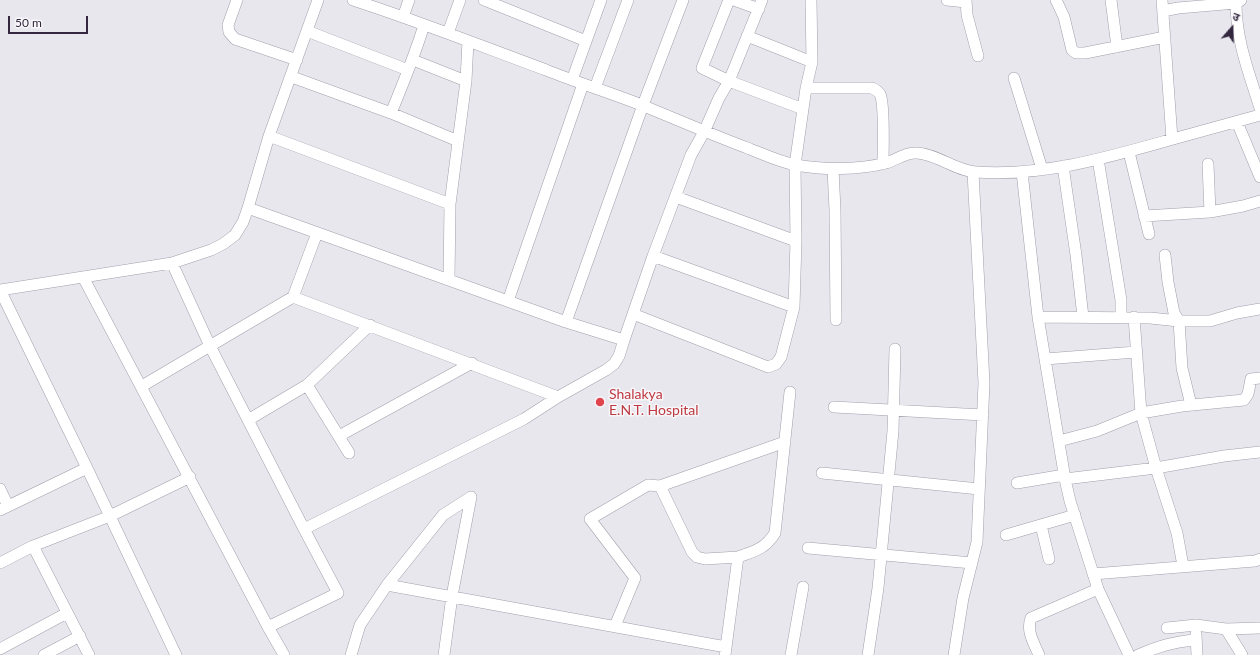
<!DOCTYPE html>
<html>
<head>
<meta charset="utf-8">
<style>
	body { margin:0 }
	#map { position:relative; width:1260px; height:655px; overflow:hidden; background:#e9e7ee; font-family:Lato,"Noto Sans Devanagari",sans-serif }
	canvas { display:block }
	.north { position:absolute; left:1212px; top:8px; width:40px; height:40px; -webkit-text-stroke:3px #f8f7fa; paint-order:stroke; rotate:20deg; font-size:11px; font-weight:700; line-height:16px; text-align:center; color:#32273e }
	.north::after { content:''; display:block; margin:auto; width:14px; height:18px; background:#32273e; clip-path:polygon(50% 0,100% 100%,50% 72%,0 100%) }
	.scale { position:absolute; left:8px; top:16px; width:80px; height:18px; box-sizing:border-box; border:2px solid #32273e; border-top:0; padding-left:5px; font-size:12px; line-height:14px; white-space:nowrap; color:#32273e; -webkit-text-stroke:3px #f8f7fa; paint-order:stroke }
</style>
</head>
<body>
<div id="map">
<canvas width="1260" height="655"></canvas>
<div class="north">उ</div>
<div class="scale">50 m</div>
</div>
<script>
const context = document.querySelector('canvas').getContext('2d');
context.lineJoin = 'round';
function strokePath(path, color, width, dash) {
  context.strokeStyle = color;
  context.lineWidth = width;
  context.lineCap = dash ? 'butt' : 'round';
  context.setLineDash(dash || []);
  context.stroke(path);
}
function write(font, color, halo, rows, align = 'center') {
  context.font = font + ' Lato,sans-serif';
  context.lineWidth = 3;
  context.setLineDash([]);
  context.textBaseline = 'middle';
  context.strokeStyle = halo;
  context.fillStyle = color;
  for (const [text, x, y, turn = 0] of rows) {
    context.save();
    context.translate(x, y);
    context.rotate((+turn || 0) * Math.PI / 180);
    context.textAlign = isNaN(turn) ? turn : align;
    if (halo) context.strokeText(text, 0, 0);
    context.fillText(text, 0, 0);
    context.restore();
  }
}
const minor = new Path2D(`
	M237,0L228,25L229,32L235,39L297,60
	M353,0C418,21 481,46 546,70C578,83 612,93 644,106C680,121 715,136 750,149C765,155 780,162 796,165C823,170 859,170 886,163C896,160 906,152 917,153C937,154 956,171 976,172C1042,177 1109,157 1173,139C1202,131 1231,123 1260,115
	M484,0L586,41
	M729,0L702,68L729,81L803,109
	M734,0L759,9
	M947,0L966,2
	M966,0L967,15L978,56
	M1056,0L1064,17L1072,50L1076,53H1085L1165,37
	M1111,0L1117,47
	M1162,0L1172,139
	M1236,3C1236,40 1249,73 1260,108
	M1163,11L1178,8L1236,3L1241,0
	M403,17L409,0
	M307,31L408,70
	M448,33L460,0
	M747,36L812,62
	M413,60L466,81
	M292,77L391,113L458,141
	M1014,78L1042,169
	M572,80L601,0
	M595,88L628,0
	M806,88H872C876,90 878,91 880,94C885,104 883,150 883,164
	M391,113C403,84 415,55 424,25
	M1237,122L1260,177
	M269,136L450,204
	M1129,152L1149,234
	M1098,159L1121,300V317
	M1208,164L1210,212
	M1063,166L1076,255L1083,317
	M833,169L835,210L836,320
	M1022,172L1038,317L1065,479L1070,501L1098,589L1129,655
	M676,197L796,241
	M248,208L566,322L624,340L653,256L691,155L704,132L719,98L729,81L762,0
	M1144,216L1210,212L1243,206L1260,201
	M317,233L293,297L558,397
	M1165,255L1168,282L1174,313L1179,321L1182,368L1191,405
	M653,256L794,307
	M172,263L210,346L304,529
	M83,277L268,627
	M449,280L450,204L466,81L468,41
	M508,301L583,84
	M633,314L768,367L776,364L781,357L794,307L796,241L795,165L806,88L812,62L811,0
	M1038,317L1150,318L1179,321H1210L1237,313L1260,309
	M566,322L643,105L683,0
	M1045,359L1136,352
	M307,385L349,453
	M142,386L293,297
	M834,407L983,415
	M248,420L307,385L370,325
	M339,436L472,363
	M1059,441L1097,431L1141,413L1182,406L1244,400L1248,394L1251,379L1260,378
	M822,473L979,489
	M1065,479L1156,468L1141,413L1134,317
	M1017,483L1064,475
	M660,486L692,552L697,557L705,559L738,557
	M0,489L8,506
	M0,510L87,468
	M1041,525L1049,559
	M1006,535L1075,515
	M33,546L89,655
	M808,548L972,563
	M0,563L33,546L110,516L190,477
	M1183,566L1177,533L1156,468L1224,456L1260,452
	M1093,574L1255,561L1260,559
	M387,585L443,515L471,497
	M615,626L635,578L590,519L648,485L660,486L785,442
	M1167,628L1196,625L1226,629
	M1196,634L1197,655
	M0,649L67,613
	M44,655L80,636
	M176,655L87,468L0,290L172,263L211,250L223,244L235,235L243,222L248,208L269,136L318,0
	M284,655L268,627L338,593L304,529L524,419L558,397L606,370L614,364L619,356L624,340
	M351,655L360,625L387,585L726,647
	M444,655L452,596L471,497
	M725,655L738,557C755,551 765,549 775,533L790,392
	M791,655L803,587
	M868,655L878,588L893,431L895,349
	M954,655L963,598L977,542L984,383L973,172
	M1039,655C1034,643 1026,631 1031,618L1098,589
	M1138,655C1160,646 1172,642 1196,640
	M1242,655L1226,629L1260,628`);
strokePath(minor, '#a39eab', 12);
strokePath(minor, '#fff', 11);
for (const [x, y, r, color] of [
	[600,402,5,"#e0444e"]
]) {
  const dot = new Path2D();
  dot.arc(x, y, r, 0, 2 * Math.PI);
  context.fillStyle = color;
  context.fill(dot);
  strokePath(dot, '#f8f7fa', 1.5);
}
write('14px', '#be3a42', '#f8f7fa', [
	["Shalakya",609,394],
	["E.N.T. Hospital",609,410]
], 'left');
</script>
</body>
</html>
